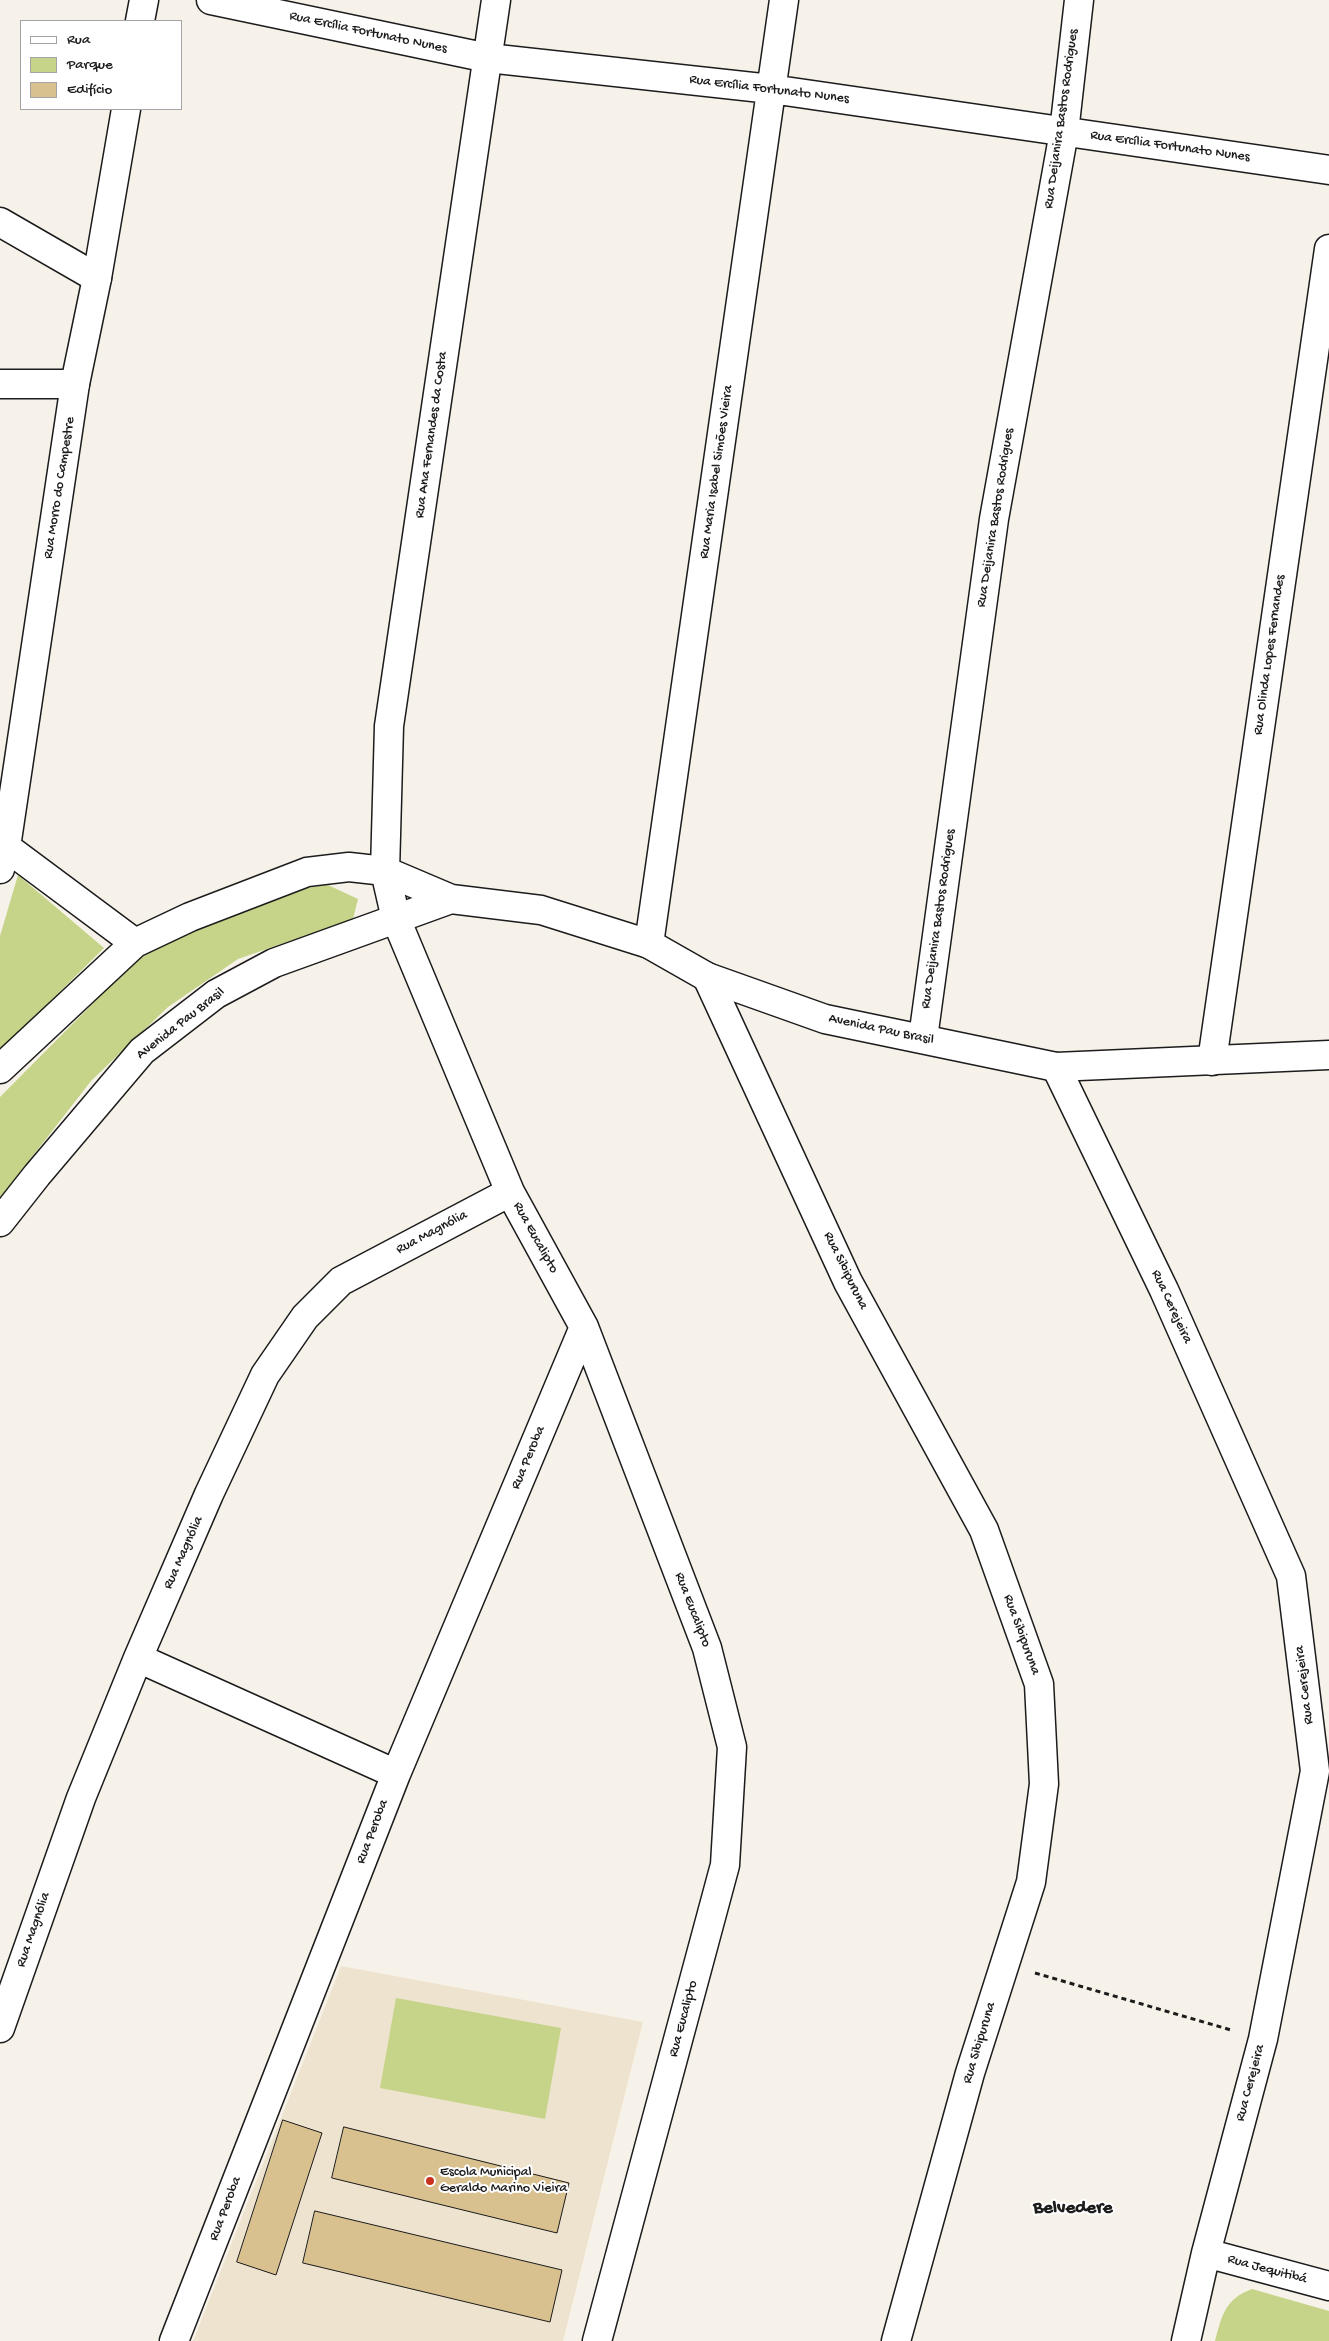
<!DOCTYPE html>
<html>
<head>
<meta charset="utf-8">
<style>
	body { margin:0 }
	#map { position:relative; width:1329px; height:2341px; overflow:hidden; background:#f7f2e9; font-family:"Gochi Hand",sans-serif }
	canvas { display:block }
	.legend { position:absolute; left:20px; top:20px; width:162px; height:90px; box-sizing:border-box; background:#fff; border:1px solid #a4a4a4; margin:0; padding:6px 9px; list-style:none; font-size:15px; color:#1c1c1c }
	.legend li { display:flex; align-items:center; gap:10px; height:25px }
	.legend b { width:25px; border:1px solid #a4a4a4 }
</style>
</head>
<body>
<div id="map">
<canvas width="1329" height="2341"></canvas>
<ul class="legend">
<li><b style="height:6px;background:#fff"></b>Rua</li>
<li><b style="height:14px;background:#c5d488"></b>Parque</li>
<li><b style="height:14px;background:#d8c08f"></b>Edifício</li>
</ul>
</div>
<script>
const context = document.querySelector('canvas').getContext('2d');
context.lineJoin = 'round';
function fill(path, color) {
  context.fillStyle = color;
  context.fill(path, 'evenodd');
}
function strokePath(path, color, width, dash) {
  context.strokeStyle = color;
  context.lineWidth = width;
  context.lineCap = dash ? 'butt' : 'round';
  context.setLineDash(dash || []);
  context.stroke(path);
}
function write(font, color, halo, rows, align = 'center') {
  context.font = font + ' "Gochi Hand",sans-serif';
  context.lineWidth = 4;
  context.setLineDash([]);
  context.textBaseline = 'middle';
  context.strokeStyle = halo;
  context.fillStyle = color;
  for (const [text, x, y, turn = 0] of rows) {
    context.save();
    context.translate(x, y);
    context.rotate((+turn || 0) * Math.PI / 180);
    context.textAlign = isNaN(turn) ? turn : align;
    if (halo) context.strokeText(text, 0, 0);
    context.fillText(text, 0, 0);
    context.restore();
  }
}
fill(new Path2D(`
	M341,1966L643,2022L563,2341H193Z`), '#eee3ce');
fill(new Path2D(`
	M18,875L104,948L0,1051V936Z
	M328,885L358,899L353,919L238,959L168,1007L91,1081L0,1198V1097L140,956L212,917L291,890Z
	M396,1998L561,2028L545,2119L380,2088Z
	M1252,2289L1329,2311V2341H1215C1222,2315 1225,2299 1252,2289Z`), '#c5d488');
const building = new Path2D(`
	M283,2120L322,2133L276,2275L237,2262Z
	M344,2127L569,2183L557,2233L332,2178Z
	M315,2211L562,2270L550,2322L303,2263Z`);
fill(building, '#d8c08f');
strokePath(building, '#1c1c1c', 1);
const minor = new Path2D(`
	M211,0L488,58L771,89L1329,170
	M496,0L389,726L385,871L396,919L510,1192L584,1327L707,1648L732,1747L725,1865L597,2341
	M0,222L97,278
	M0,384H75
	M649,944L784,0
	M707,977L848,1282L984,1530L1039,1684L1044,1784L1031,1882L970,2073L896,2341
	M923,1038L994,519L1064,132L1079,0
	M1212,1061L1329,249
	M1056,1067L1164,1290L1291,1576L1315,1771L1263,2039L1206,2253L1186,2341
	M138,1658L396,1774
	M0,2028L81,1798L138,1658L209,1494L265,1375L305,1317L341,1281L510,1192
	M1206,2253L1329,2286
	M174,2341L396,1774L584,1327`);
const tertiary = new Path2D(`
	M140,21L144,0
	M6,847L135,943
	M0,869L6,847L75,384L97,278L126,109
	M0,1069L135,943L190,917L307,872L349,867L385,871L451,899L541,910L649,944L707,977L825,1019L1056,1067L1329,1055
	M0,1222L37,1175L142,1051L216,994L274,963L451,899`);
strokePath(minor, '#1c1c1c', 31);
strokePath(tertiary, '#1c1c1c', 31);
strokePath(new Path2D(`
	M1035,1973L1231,2030`), '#1c1c1c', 3, [5, 4]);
strokePath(minor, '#fff', 28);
strokePath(tertiary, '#fff', 28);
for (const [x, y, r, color] of [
	[430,2181,5,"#c8321e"]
]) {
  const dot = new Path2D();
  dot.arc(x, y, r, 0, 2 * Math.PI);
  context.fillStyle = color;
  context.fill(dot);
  strokePath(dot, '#fff', 2);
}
write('14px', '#1c1c1c', '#fff', [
	["Rua Ercília Fortunato Nunes",368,33,12],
	["Rua Ercília Fortunato Nunes",769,90,7],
	["Rua Deijanira Bastos Rodrigues",1062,119,-82],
	["Rua Ercília Fortunato Nunes",1170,147,8],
	["Rua Ana Fernandes da Costa",432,435,-82],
	["Rua Maria Isabel Simões Vieira",717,472,-82],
	["Rua Morro do Campestre",60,488,-81],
	["Rua Deijanira Bastos Rodrigues",996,518,-81],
	["Rua Olinda Lopes Fernandes",1270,655,-82],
	["Rua Deijanira Bastos Rodrigues",939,919,-82],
	["Avenida Pau Brasil",181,1024,-38],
	["Avenida Pau Brasil",881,1030,12],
	["Rua Magnólia",432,1233,-28],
	["Rua Eucalipto",535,1238,61],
	["Rua Sibipuruna",845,1271,64],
	["Rua Cerejeira",1171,1307,65],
	["Rua Peroba",529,1458,-67],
	["Rua Magnólia",184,1553,-66],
	["Rua Eucalipto",692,1610,69],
	["Rua Sibipuruna",1021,1635,70],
	["Rua Cerejeira",1305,1685,-97],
	["Rua Peroba",373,1832,-69],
	["Rua Magnólia",34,1930,-71],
	["Rua Eucalipto",684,2019,-75],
	["Rua Sibipuruna",980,2043,-73],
	["Rua Cerejeira",1251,2083,-75],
	["Rua Peroba",226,2209,-69],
	["Rua Jequitibá",1267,2270,15]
]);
write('14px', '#1c1c1c', '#fff', [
	["Escola Municipal",440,2173],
	["Geraldo Marino Vieira",440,2189]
], 'left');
write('bold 19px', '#1c1c1c', '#fff', [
	["Belvedere",1073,2209]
]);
</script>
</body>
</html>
